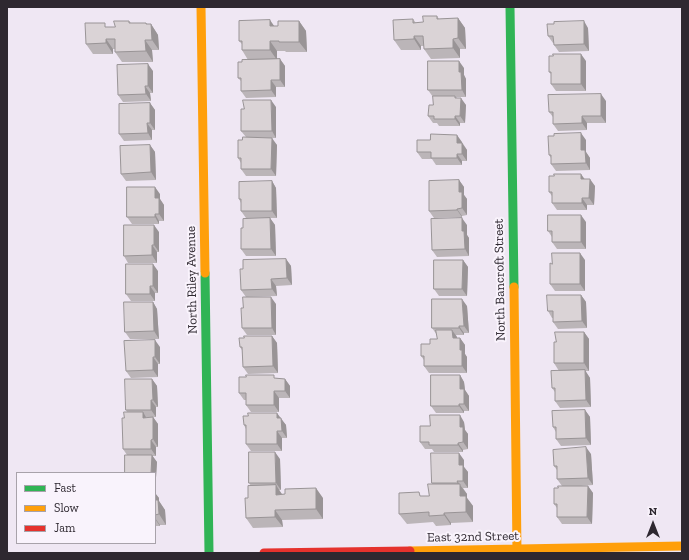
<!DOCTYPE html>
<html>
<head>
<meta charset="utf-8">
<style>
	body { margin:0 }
	#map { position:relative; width:689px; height:560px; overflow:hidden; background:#efe7f3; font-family:"Zilla Slab",serif }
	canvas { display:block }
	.frame { position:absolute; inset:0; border:8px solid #2e2830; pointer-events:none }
	.legend { position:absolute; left:16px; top:472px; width:140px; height:72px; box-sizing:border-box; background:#f9f3fc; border:1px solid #a8a2aa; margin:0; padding:5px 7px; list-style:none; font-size:12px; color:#2e2830 }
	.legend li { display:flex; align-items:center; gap:8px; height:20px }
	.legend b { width:20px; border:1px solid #a8a2aa }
	.north { position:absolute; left:633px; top:504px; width:40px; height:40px; -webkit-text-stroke:3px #f9f3fc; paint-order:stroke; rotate:0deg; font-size:11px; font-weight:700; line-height:16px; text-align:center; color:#2e2830 }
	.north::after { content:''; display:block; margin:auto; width:14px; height:18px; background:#2e2830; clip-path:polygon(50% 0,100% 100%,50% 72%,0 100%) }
</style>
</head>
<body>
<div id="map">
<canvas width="689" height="560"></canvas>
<div class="frame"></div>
<ul class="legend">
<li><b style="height:5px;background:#30b455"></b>Fast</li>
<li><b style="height:5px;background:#ff9f0a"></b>Slow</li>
<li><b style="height:5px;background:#e5322d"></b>Jam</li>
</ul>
<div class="north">N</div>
</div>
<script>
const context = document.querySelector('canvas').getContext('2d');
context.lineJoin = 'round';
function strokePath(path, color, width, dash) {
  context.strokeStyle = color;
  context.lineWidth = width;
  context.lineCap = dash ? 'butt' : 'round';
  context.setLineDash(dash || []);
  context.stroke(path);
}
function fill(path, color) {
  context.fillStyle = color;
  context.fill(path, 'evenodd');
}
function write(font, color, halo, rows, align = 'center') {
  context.font = font + ' "Zilla Slab",serif';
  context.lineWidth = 4;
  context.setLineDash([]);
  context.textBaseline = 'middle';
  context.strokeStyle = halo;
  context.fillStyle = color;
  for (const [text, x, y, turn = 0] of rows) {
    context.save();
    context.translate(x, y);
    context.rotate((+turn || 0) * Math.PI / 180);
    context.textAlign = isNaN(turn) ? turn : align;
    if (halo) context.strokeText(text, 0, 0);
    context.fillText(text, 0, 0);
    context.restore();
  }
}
strokePath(new Path2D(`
	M510,7L514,287
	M205,273L209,553`), '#30b455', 9);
strokePath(new Path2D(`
	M201,7L205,273
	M514,287L517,553
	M410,551L682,546`), '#ff9f0a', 9);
strokePath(new Path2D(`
	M264,553L410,551`), '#e5322d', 9);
fill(new Path2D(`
	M437,16L439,19L458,18L465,28L466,49H460V58L431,59L424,49V46H421V50H401L394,40L413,19L416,23L423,22Z
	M129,21L131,23H146L147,24H151L158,35L159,50H152L153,62H122L115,52V49H113V54H93L86,44L108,27H115Z
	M299,21L306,31L307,52H286L285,51H277V59H280L285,66V87H276V97L246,98L241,91V81L238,78L242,62L248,60L242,50V44L239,41L274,26H278Z
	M588,28L589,51L559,52L554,45V43H553L548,36Z
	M586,61V91H556L551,84V74L549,72Z
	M464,68V75L466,79V97H456L466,105L465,123H460V126H439L437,123H433L428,116L433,105V97L428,90Z
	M153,71V93H150L151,101L123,102L118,95Z
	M606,101V123H587V130L558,131L553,124V117L549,112Z
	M150,103L155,110V130H152V140L124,141L119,134Z
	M276,107V138H267L277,145L276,176H246L241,169V163L238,158L242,140L246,137L241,131Z
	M586,140V152L590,158V170L556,171L551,164V158L549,155Z
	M462,142L467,150V161H462V165H436L432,159H422L417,152Z
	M150,145L155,152L156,180L126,181L121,174Z
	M585,179L595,186L594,205H587V210H557L552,203V196L549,192Z
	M459,180L464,187V195L467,199V215L462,216V217L434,218L429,211Z
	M272,181L276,188L277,218H246L241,211V203L239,199Z
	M160,194V199L164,205V221H159V224H132L127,217Z
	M270,218L275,225L276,256H246L241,249Z
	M586,222V249H557L552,242V237L548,231Z
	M467,225V235L469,238V256L437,257L432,250Z
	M159,232V252H157V263H128L124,256Z
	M286,259L291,266L292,285L276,286L277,296L247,297L276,304V335H247L242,328L243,308L246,297L241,290L243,269Z
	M463,260L468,267L467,296H439L434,289Z
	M585,260V291H555L550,284L552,264Z
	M158,271V293H155V301H131L126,294Z
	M581,295L586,302L587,328L558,329L553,322V318H552L548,311Z
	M153,302L157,309L159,339H130L125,332Z
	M467,306L469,333H464V335H456L457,338H460L465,345V354L467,357V373H429L424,366V360L421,356L430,344L437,339V335L432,328Z
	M584,332L589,339V371H585L590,378L591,407L560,408L555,401V392L552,388L584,371H559L554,363L556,342Z
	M272,336L277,343L278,373L248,374L243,367L242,350L240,347L244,338Z
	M160,347V364H158V377L131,378L126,371Z
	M460,375L464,382L465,390L469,396V411H464V413H436L431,406Z
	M277,378L285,379L290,386V398H279V412H251L246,405V400H244L239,393Z
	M152,379L157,386L158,407H156V417H146L147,418L153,417L158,424V447H156V456H152L157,462L155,493L159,498V501L165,510L166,525H160V526H155V473L127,455L123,449L124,418L127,412L126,410Z
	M585,410L590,417L591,445L561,446L556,439V432L553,427Z
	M280,418L286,425L287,438H282V451H251L246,444V429L244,425Z
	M464,422L465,430L468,434V449L463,450V452H434L432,449H425L420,442L430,426Z
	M591,454L593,485L581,486H588L593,493L592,524H562L557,517V508L554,504L562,486L557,479V470L554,466Z
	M280,459L281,490H279L282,494L323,498V519L282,520L283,527L253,528L246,518L248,498L251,486L249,483Z
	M464,460V467L468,472V488H463L467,494V498L473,506V522L451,523V525L436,526L433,522L407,524L399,514L422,496H429L432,484V483Z`), '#bbb5b8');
fill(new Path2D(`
	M458,18L465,28L466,49L458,38Z
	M270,20L277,30L270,26Z
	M299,21L306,31L307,52L299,42Z
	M584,21L588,28L589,51L584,44Z
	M146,23L151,31V24L158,35L159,50L152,40Z
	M414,36L421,46V50L414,39Z
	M106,39L113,49V54L106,43Z
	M453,39L460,49V58L453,48Z
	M145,40L152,50L153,62L146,51Z
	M270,41L277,51V60L270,50Z
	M581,54L586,61V91L581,84Z
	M280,59L285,66V87L280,80Z
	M459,61L464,68V75L466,79V97L462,90L459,72Z
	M148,64L153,71V93L148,86Z
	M271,80L276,87V97L271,90Z
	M145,86L150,93L151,101L146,94Z
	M601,94L606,101V123L601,116Z
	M461,98L466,105L465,123L460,116Z
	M271,100L276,107V138L272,131Z
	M150,103L155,110V130L150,123Z
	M455,116L460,123V126L455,119Z
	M582,116L587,123V130L582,123Z
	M147,123L152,130V140L148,133Z
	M581,133L586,140V152L590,158V170L586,163L581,150Z
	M457,135L462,142V150L457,143Z
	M272,138L277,145L276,176L271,169Z
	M462,143L467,150V161L462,154Z
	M150,145L155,152L156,180L151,172Z
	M457,154L462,161V165L457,158Z
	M581,174L586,181L581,179Z
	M590,179L595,186L594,205L589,198Z
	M459,180L464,187V195L467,199V215L462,208L459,192Z
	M272,181L276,188L277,218L272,211Z
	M155,187L160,194V199L164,205V221L159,214L155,198Z
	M582,198L587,205V210L582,203Z
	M457,209L462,216V217L457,210Z
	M155,214L159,221V224L155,217Z
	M581,215L586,222V249L581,242Z
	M270,218L275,225L276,256L271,249Z
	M462,218L467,225V235L469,238V256L465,249L462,231Z
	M154,225L159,232V252L154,245Z
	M152,245L157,252V263L152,255Z
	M580,253L585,260V291L580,284Z
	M286,259L291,266L292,285L287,278Z
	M463,260L468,267L467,296L462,289Z
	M153,264L158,271V293L153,286Z
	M271,279L276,286L277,296L272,289Z
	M150,286L155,293V301L150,294Z
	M581,295L586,302L587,328L582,321Z
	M271,297L276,304V335L272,328Z
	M462,299L467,306L469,333L464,326Z
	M153,302L157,309L159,339L154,331Z
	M459,326L464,333V335L459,328Z
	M452,330L457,337V345L453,338Z
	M584,332L589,339V371L584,363Z
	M272,336L277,343L278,373L273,366Z
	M460,338L465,345V354L467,357V373L462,366L460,350Z
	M155,340L160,347V364L155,357Z
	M153,357L158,364V377L153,370Z
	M585,370L590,378L591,407L586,400Z
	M460,375L464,382L465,390L469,396V411L464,404L460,389Z
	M152,379L157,386L158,407L153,400Z
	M285,379L290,386V398L285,391Z
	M274,391L279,398V412L274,405Z
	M151,400L156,407V417L151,410Z
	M459,404L464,411V413L459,406Z
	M585,410L590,417L591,445L586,438Z
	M143,412L147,419L143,418Z
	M277,413L286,425L287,438L282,431L277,418Z
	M460,415L464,422L465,430L468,434V449L463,442L460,427Z
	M153,417L158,424V447L153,439Z
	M277,431L282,438V451L277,444Z
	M151,440L156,447V456L151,449Z
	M458,443L463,450V452L458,445Z
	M586,447L591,454L593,485L588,478Z
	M275,452L280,459L281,490L276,483Z
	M459,453L464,460V467L468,472V488L463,481L459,465Z
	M152,455L157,462L155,493L159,498V501L165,510L166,525L159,514L155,504V473H151Z
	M457,481L467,494V498L473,506V522L466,512L460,496Z
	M276,485L283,496L276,495Z
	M588,486L593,493L592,524L587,517Z
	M316,488L323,498V519L316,509Z
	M275,510L282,520L283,527L275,517Z
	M444,513L451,523V525L444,515Z
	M155,518L160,525V526L155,519Z`), '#999496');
const building = new Path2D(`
	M423,16H437V19L458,18V38L453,39V48L424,49L423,36H414V39L394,40L393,20L413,19V23L423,22Z
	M270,20V26H278V21H299V42H279V41H270V50H242V41H239V21Z
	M114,21H129V23H146V24H151L152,40H145L146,51L115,52V39H106V43L86,44L85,23H105V27H115Z
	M584,21V44L554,45L553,36H548L547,24H554V22Z
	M553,54H581V84H551V72H549V56H553Z
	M280,59V80H271V90L241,91V78H238V62H242V60Z
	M428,61H459V72H461L462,90H428Z
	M148,64V86H145L146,94L118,95L117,65Z
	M601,94V116H582V123L553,124V112H549L548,95Z
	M433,96H455V98H461L460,116H455V119H434V116H428L429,105H433Z
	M243,100H271L272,131H241V109H244Z
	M150,103V123H147L148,133L119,134V104Z
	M581,133V150H585L586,163L551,164V155H549L548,136H554V134Z
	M431,134L457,135V143H462V154H457V158H431V152H417V140H430Z
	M243,137L272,138L271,169H241V158H238V140H242Z
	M150,145L151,172L121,174L120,146Z
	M554,174H581V179H590L589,198H582V203H552V192H549V176H554Z
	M459,180V192H462V208L457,209V210L429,211V181Z
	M272,181V211H241V199H239V182Z
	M127,187H155V198H159V214H155V217H127Z
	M548,215H581V242H552V231H548Z
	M270,218L271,249H241V228H243V219Z
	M462,218V231H464L465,249L432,250L431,219Z
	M124,225H154V245H152V255L124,256Z
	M552,253H580V284H550V263L552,264Z
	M286,259L287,278L271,279L272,289L241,290L240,269H243V260Z
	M434,260H463L462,289H434Z
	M126,264H153V286H150V294H126Z
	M547,295H581L582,321L553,322V311H548Z
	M243,297H271L272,328H242L241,308H243Z
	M432,299H462L464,326H459V328H432Z
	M124,302H153L154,331L125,332Z
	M436,330H452L453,338H460V350H462V366H424V356H421V344H430V339H437Z
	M555,332H584V363H554V342H556Z
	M244,336H272L273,366L243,367L242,347H240L239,338H244Z
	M155,340V357H153V370L126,371L124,341Z
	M585,370L586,400L555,401V388H552L551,371Z
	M246,375H274V378L285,379V391H274V405H246V393H239V377H246Z
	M431,375H460V389H464V404H459V406H431Z
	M125,379H152L153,400H151V410H126Z
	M585,410L586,438L556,439V427H553L552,411Z
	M124,412H143V418L153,417V439L151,440V449H123L122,418H124Z
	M248,413H277V418H281L282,431H277V444H246V425H244L243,416H248Z
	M430,415H460V427H463V442L458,443V445H429V442H420V426H430Z
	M586,447L588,478L557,479V466H554L553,450Z
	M249,452H275L276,483H249Z
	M431,453H459V465H463V481H457L458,483H432Z
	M125,455H152L151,473H125Z
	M428,484H460V496H466V512L444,513V515L429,516V512L399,514V493L419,492L420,496H429Z
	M276,485V495L285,494V489L316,488V509L275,510V517L246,518L245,498H248V486Z
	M558,486H588L587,517H557V504H554V488H558Z
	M155,500H158L159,514L155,515Z`);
fill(building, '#dad3d6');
strokePath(building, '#999496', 1);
write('13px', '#2e2830', '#f9f3fc', [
	["North Riley Avenue",192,280,-91],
	["North Bancroft Street",500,280,-91],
	["East 32nd Street",473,537,-1]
]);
</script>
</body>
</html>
